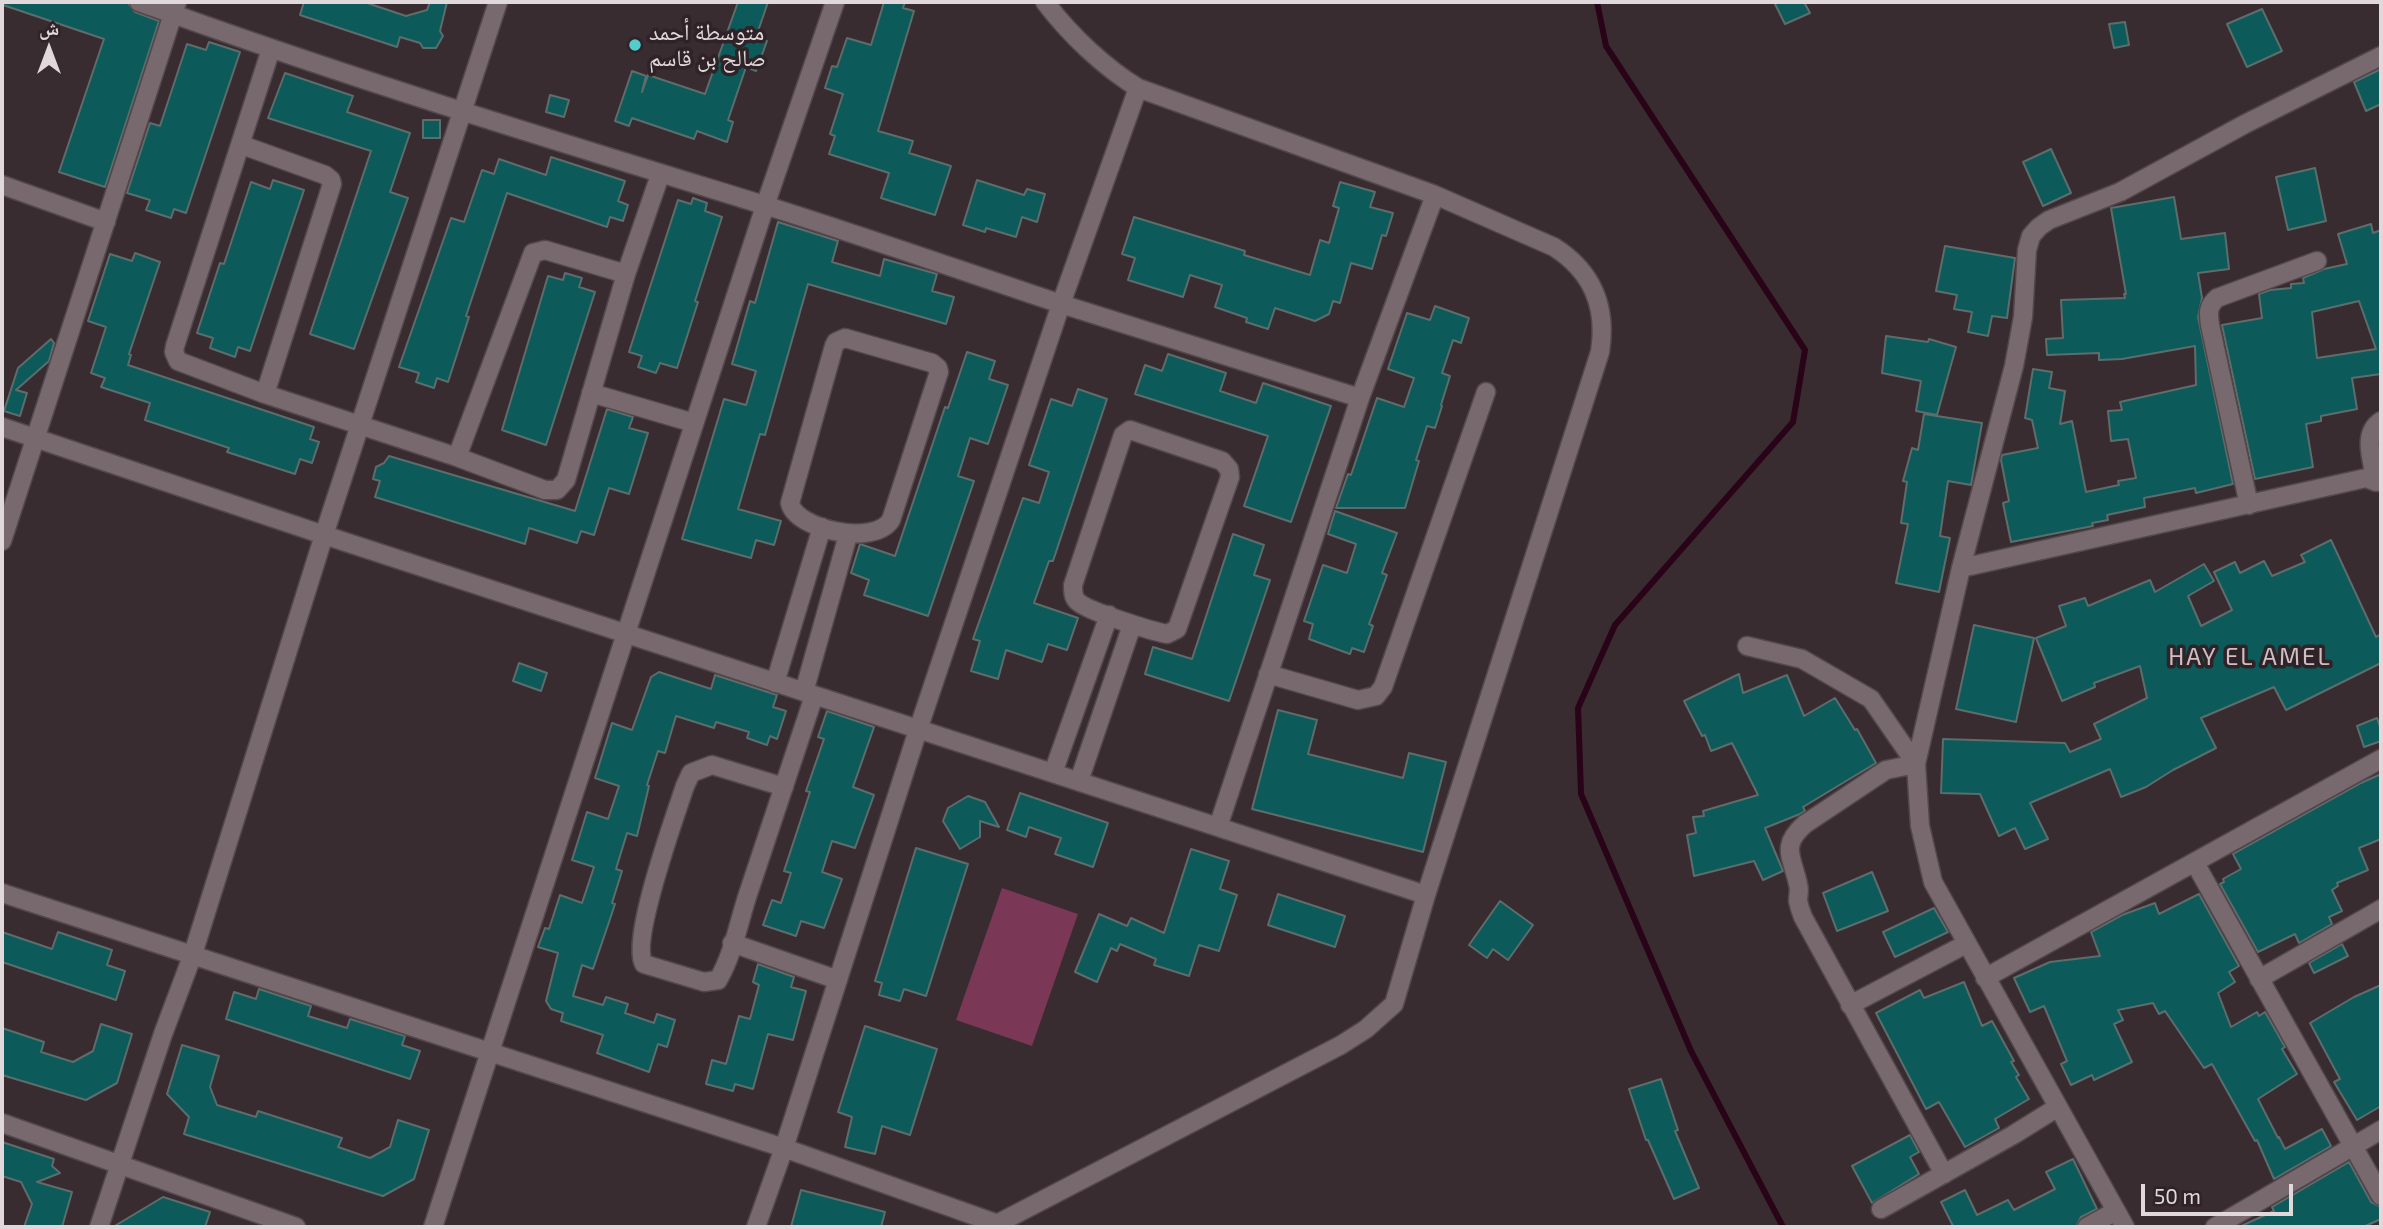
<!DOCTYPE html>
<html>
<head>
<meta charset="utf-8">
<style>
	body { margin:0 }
	#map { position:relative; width:2383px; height:1229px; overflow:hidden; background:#392c31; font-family:"Exo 2","Noto Naskh Arabic",sans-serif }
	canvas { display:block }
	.frame { position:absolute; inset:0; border:4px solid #e0d8db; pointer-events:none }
	.north { position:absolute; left:14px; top:14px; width:70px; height:70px; -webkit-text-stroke:5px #2f2327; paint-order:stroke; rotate:0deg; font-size:19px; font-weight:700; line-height:28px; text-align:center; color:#e0d8db }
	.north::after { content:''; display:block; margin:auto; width:24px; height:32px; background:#e0d8db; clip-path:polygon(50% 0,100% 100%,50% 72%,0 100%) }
	.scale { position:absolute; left:2141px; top:1184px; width:152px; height:32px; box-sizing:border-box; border:4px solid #e0d8db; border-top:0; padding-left:9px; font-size:21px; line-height:24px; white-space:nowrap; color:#e0d8db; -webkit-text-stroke:5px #2f2327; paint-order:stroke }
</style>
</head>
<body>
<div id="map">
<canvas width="2383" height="1229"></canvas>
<div class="frame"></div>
<div class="north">ش</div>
<div class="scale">50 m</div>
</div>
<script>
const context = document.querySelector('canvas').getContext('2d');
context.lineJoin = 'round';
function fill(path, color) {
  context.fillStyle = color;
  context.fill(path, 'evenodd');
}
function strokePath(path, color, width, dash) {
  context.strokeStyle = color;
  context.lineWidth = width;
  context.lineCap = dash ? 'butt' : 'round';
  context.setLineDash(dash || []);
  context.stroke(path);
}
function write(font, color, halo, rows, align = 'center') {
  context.font = font + ' "Exo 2","Noto Naskh Arabic",sans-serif';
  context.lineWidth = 7;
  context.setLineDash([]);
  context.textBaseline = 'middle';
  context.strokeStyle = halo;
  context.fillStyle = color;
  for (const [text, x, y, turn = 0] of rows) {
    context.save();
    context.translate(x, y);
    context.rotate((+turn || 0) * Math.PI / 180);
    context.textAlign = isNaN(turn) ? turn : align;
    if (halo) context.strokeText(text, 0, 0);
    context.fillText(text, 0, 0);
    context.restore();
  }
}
fill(new Path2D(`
	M1002,888L1078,914L1032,1046L956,1020Z`), '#7a3756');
strokePath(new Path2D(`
	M1597,2L1606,46L1805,350L1793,422L1615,625L1578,708L1581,794L1691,1051L1783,1227`), '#290317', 6);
const building = new Path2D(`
	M3,2H127L135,12L159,21L105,187L59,172L104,39L3,5Z
	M304,2H364L406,16L427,10L430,2H447L440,31L443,36L436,48H423L420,43L400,37L397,47L300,15Z
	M738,2H768L756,37L767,41L756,71L746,67L728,120L733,122L727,142L697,131L694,139L632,118L629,126L615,121L632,71L646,76L642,92L648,75L705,94Z
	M884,2H905L903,8L914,11L878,131L913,141L909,153L951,166L935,215L881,198L889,173L829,154L835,136L830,134L843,94L825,88L832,66L837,67L847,38L871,45Z
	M1774,2H1804L1810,13L1785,24Z
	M2262,9L2282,51L2247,67L2227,24Z
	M2125,22L2129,45L2114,48L2109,24Z
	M209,42L240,52L186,213L174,209L171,218L146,210L150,200L127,193L150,123L160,126L187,44L206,50Z
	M2381,69V104L2366,111L2354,82Z
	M285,73L353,96L347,112L410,133L390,192L408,198L354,349L310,334L371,151L268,118Z
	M550,95L569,100L564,117L546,112Z
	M423,120H440V138H423Z
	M2051,149L2071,193L2043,206L2023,162Z
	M551,157L625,181L618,201L628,205L623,221L610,217L607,227L507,193L466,316L469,317L448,382L437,378L434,388L416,382L419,373L399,367L451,218L464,222L482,170L494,174L499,159L546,175Z
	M2315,168L2326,221L2288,230L2276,177Z
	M273,180L304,190L250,351L238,347L235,357L210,348L213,338L197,333L220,263L224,264L251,182L270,189Z
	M977,180L1024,195L1027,189L1045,194L1037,222L1022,217L1016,237L986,228L985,232L963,225Z
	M1340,182L1375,192L1370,207L1393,213L1386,236L1382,235L1372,269L1351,263L1340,303L1333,301L1329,314L1315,321L1275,308L1268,329L1246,322L1247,318L1215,307L1222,285L1190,275L1183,297L1128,280L1135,258L1122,254L1134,217L1245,251L1244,255L1310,275L1320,240L1329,243L1339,208L1333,206Z
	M2174,197L2181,239L2225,233L2229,269L2198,273L2202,298L2198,317L2233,484L2196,493L2195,488L2144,498L2145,507L2107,515L2108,520L2092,523L2093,526L2011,542L2003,503L2009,501L2001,460L2002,455L2038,448L2032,420L2025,418L2033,369L2052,372L2049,388L2065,391L2060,424L2072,421L2086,492L2119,485L2118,481L2136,478L2128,439L2111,441L2108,411L2122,410L2120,402L2196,385L2195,346L2122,359L2099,360V353L2047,355L2046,339L2063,338L2061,300L2125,298L2124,294H2126L2111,208Z
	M693,198L707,203L705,211L722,217L695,301L698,302L677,368L660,363L656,373L638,367L642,356L629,352L678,200L691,204Z
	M778,222L838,241L832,262L880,276L884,259L937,274L932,291L954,297L946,324L808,284L765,435L760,434L738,509L781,521L774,545L756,540L751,558L682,539L724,399L746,405L756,371L732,364L750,301L755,303Z
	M2371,224L2373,233L2381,230V374L2352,378L2357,409L2321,416V421L2306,424L2313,467L2255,479L2222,325L2262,318L2259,294L2270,290L2291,288V284L2304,283L2303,278L2324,269L2347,264L2338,234ZM2359,301L2376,349L2317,358L2312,312Z
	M1945,246L2015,258L2007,318L1992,316L1988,336L1968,332L1972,312L1954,309L1957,295L1936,291Z
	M135,253L160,262L129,354L131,355L128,365L314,427L310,439L319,442L312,463L300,459L295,474L227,452L229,448L145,420L150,403L101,387L105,378L91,373L106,327L88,321L110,254L132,261Z
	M565,273L582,278L579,287L595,292L546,445L502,430L548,276L563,280Z
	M1435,306L1469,318L1461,343L1453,340L1442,373L1450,376L1441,405L1442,406L1435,428L1427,426L1416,460L1419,461L1405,508H1336L1348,474L1351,475L1377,398L1404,407L1414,378L1388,369L1407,313L1430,320Z
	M1886,336L1928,342L1929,339L1956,347L1937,415L1916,411L1921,381L1882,373Z
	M51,339L54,343L49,361L16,390L27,393L20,416L4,411L18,368Z
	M967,352L995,361L989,379L1008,385L988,444L970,438L958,476L974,481L928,616L864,595L869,580L851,573L860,544L895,556L945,407L948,408Z
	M1168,354L1226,373L1220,391L1256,403L1263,383L1331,406L1291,522L1244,506L1268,436L1135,394L1145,365L1162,371Z
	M1078,389L1107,399L1053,561H1049L1034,603L1078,618L1067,650L1048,644L1042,662L1006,650L998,679L971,671L980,641L973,639L1023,498L1039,503L1049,472L1029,465L1051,399L1072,406Z
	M607,409L633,417L629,428L648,433L629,494L609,488L594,535L581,531L577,543L529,528L525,544L375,497L380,481L373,479L376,467L384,463L389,456L575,511Z
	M1924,414L1982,423L1971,485L1948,481L1940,536L1950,538L1939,592L1896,583L1908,524L1901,523L1907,482L1903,481L1912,448L1918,450Z
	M1335,511L1397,533L1382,573L1387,575L1369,624L1373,626L1364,652L1352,648L1350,654L1309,639L1313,624L1304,621L1323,565L1347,573L1356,544L1328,534Z
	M1233,534L1264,545L1254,575L1270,580L1229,701L1145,674L1153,647L1192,659Z
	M2331,540L2376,637L2381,634V663L2286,710L2274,687L2201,718L2216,748L2173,770L2146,787L2121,797L2110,769L2030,803L2048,839L2025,849L2015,828L1999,836L1980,794L1941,793L1943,739L2065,743L2070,752L2101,739L2094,724L2147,698L2140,666L2094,683L2095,687L2062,701L2036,638L2066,626L2059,606L2085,598L2088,606L2150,580L2155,592L2204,564L2214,581L2188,596L2201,626L2232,610L2214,572L2235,562L2240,573L2264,561L2272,576L2305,562L2301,555Z
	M1974,625L2034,638L2016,722L1956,709Z
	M519,663L547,673L541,691L513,681Z
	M659,672L711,689L715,675L777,695L773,707L786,711L777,739L770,736L767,745L747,738L749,732L716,722L714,728L676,716L665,753L658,751L647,785L649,786L637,836L627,833L616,869L622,871L612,903L615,904L609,922L593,969L582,965L573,996L603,1005L606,997L628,1004L625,1013L654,1023L657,1014L675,1020L667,1047L658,1044L649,1072L597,1053L603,1035L561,1021L563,1013L551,1009L546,1001L558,953L538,947L545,928L549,929L560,895L582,903L594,867L572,860L587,812L608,819L619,786L595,778L612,723L632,730L651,677Z
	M1739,674L1743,693L1787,675L1804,716L1835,698L1855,730L1857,729L1876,763L1803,807L1805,811L1800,814L1765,828L1783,871L1763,880L1754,861L1694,876L1687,835L1696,833L1693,817L1704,816L1703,811L1758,795L1732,743L1711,751L1705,735L1702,736L1684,701Z
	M1278,710L1317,720L1308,754L1403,778L1409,753L1446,762L1423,852L1252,809Z
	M827,711L874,727L853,787L874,795L855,848L832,841L822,872L842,879L824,928L801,921L796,936L763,925L772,900L781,903L791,873L784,871L810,792L806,791L824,739L818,737Z
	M2377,718L2381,730V741L2364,747L2357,726Z
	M2381,774V839L2359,848L2368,870L2337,883L2338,886L2332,890L2342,911L2329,917L2332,924L2299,943L2295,934L2258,952L2220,884L2224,882L2223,879L2241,869L2233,854L2361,783Z
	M1020,793L1108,823L1093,867L1055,854L1061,838L1029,827L1026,837L1007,830Z
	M968,796L985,802L999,827L980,821V837L960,849L943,821L948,808Z
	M916,848L968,864L926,996L904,989L900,1001L879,995L882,983L875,981Z
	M1191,849L1229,861L1220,889L1237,895L1219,951L1199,945L1189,976L1154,965L1156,959L1120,944L1117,951L1111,948L1097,982L1075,972L1099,914L1127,926L1131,918L1164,933Z
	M1872,872L1888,911L1837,931L1823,893Z
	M1278,894L1345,916L1335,947L1268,925Z
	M2199,894L2239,966L2229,972L2235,982L2218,993L2231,1027L2257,1012L2259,1016L2265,1012L2285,1047L2282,1049L2297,1074L2258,1099L2278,1138L2279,1137L2285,1149L2322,1129L2331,1146L2274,1179L2257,1140L2255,1141L2212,1064L2204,1068L2165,1011L2159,1014L2153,1003L2118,1010L2123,1020L2114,1024L2132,1062L2094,1080L2092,1075L2071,1085L2061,1064L2067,1061L2044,1006L2030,1012L2014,978L2050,962L2100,956L2091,932L2122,915L2155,903L2159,914Z
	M1500,901L1533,925L1508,960L1493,949L1487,958L1469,945Z
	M1934,908L1948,932L1895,957L1883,932Z
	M2,932L52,949L58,932L112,950L107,965L125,971L116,1000L2,962Z
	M2342,944L2348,956L2314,973L2309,963Z
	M758,964L794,977L791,987L806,991L793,1040L768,1034L753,1089L735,1084L733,1091L706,1084L712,1060L726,1064L739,1016L750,1019L759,985L753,982Z
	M1964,982L1982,1026L1992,1021L2014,1061L2011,1062L2019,1075L2016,1077L2029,1099L1995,1119L1999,1128L1965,1147L1939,1102L1926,1109L1876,1013L1920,990L1924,998Z
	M2381,985V1106L2357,1120L2334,1082L2340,1079L2310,1023L2354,997Z
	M259,989L311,1006L308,1016L347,1028L350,1019L405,1036L402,1045L420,1051L410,1079L226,1019L234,992L256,999Z
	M101,1024L132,1034L117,1083L86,1100L2,1075V1028L44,1042L41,1052L73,1062L93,1051Z
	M865,1026L937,1049L910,1135L882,1126L875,1154L845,1147L852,1117L838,1112Z
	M182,1045L219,1056L210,1087L217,1105L256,1117L258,1111L342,1138L338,1147L370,1158L390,1147L398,1120L429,1130L414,1179L383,1196L184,1134L189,1117L167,1094Z
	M1661,1079L1678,1130L1675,1131L1699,1188L1674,1199L1648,1140H1646L1629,1089Z
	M1910,1135L1919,1152L1910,1157L1919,1174L1872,1203L1852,1166Z
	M2,1142L54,1159L52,1166L60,1173L37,1182L72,1192L62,1227H24L32,1204L21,1182L2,1176Z
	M2073,1159L2097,1209L2081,1217L2076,1227H1951L1953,1226L1941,1202L1965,1190L1977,1215L2008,1200L2014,1210L2055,1189L2046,1172Z
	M2349,1162L2371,1202L2381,1207V1219L2363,1227H2239L2274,1211L2272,1207Z
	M801,1190L885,1212L881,1227H791Z
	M163,1197L210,1212L205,1227H113Z`);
fill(building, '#0c5a5a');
strokePath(building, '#5c6d6c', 2);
const minor = new Path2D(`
	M139,2L173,14L177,2
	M271,49L175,346L174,352L178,361L265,394L457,457L545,490H557L566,480L626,274L660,175
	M1138,88L1061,304L1360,398
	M242,145L325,175L331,180L332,184L265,394
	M2,185L106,222
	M845,338L932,363L938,368L939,372L891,520C874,547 795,529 790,503L834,346L836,342Z
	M591,393L694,423
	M2,427L324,535L1426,895
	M1130,430L1222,461L1229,469L1230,477L1177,629L1167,634C1152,631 1086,611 1077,601C1073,597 1073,591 1073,585L1123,435Z
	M457,457L533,253L545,250L626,274
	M2376,482C2373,462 2361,434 2381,421
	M2249,505L2210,325C2208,312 2208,306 2217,298L2317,261
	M2,541L173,14C368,84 566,144 764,205C863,236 962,271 1061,304L918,730L784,1148L756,1227
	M1961,568L2366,478L2376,482L2381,479
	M1747,646L1802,659L1871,699L1916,764L1886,770L1805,824C1780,846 1792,856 1798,884C1800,890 1798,895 1798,901C1799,906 1801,912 1803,917L1944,1174
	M1268,674L1358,700L1376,696L1383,687L1486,392
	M775,683L822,527
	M804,692L848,535
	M1053,773L1109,615
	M1079,781L1132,625
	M784,787L712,765L691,773L685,786C675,816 630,941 644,964L704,982L718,980C733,955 739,921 748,894C770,828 792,762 814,696
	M1218,827L1360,398L1435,195
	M2195,863L2381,1196
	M2,893L784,1148L995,1223
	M732,943L838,980
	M1985,978L2381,759
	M2259,979L2381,909
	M1850,1005L1966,944
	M2,1123L296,1227
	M1881,1209L2013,1135L2058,1107
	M99,1227L163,1034L193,954L324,535L498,2
	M433,1227L765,206L835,2
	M991,1227L1341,1045L1366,1029L1394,1004L1426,895L1600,352C1607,307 1593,272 1554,247L1435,195L1138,88C1104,67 1070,35 1045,2
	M2087,1227L2116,1211
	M2125,1227L1933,882L1920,826L1916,764L1961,568L2014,366L2023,317L2027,250L2031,236L2039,227L2049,220L2120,192L2245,124L2381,56
	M2215,1227L2381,1130`);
strokePath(minor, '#52484b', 21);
strokePath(minor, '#78696f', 18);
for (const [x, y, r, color] of [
	[635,45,7,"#52cdcc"]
]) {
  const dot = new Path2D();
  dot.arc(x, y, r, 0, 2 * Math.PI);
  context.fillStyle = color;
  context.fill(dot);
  strokePath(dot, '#2f2327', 2.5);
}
write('23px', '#e0d8db', '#2f2327', [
	["متوسطة أحمد",649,32],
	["صالح بن قاسم",649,58]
], 'left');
context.letterSpacing = '2px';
write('24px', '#cfbec4', '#2f2327', [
	["HAY EL AMEL",2250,657]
]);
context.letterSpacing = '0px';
</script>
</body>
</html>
